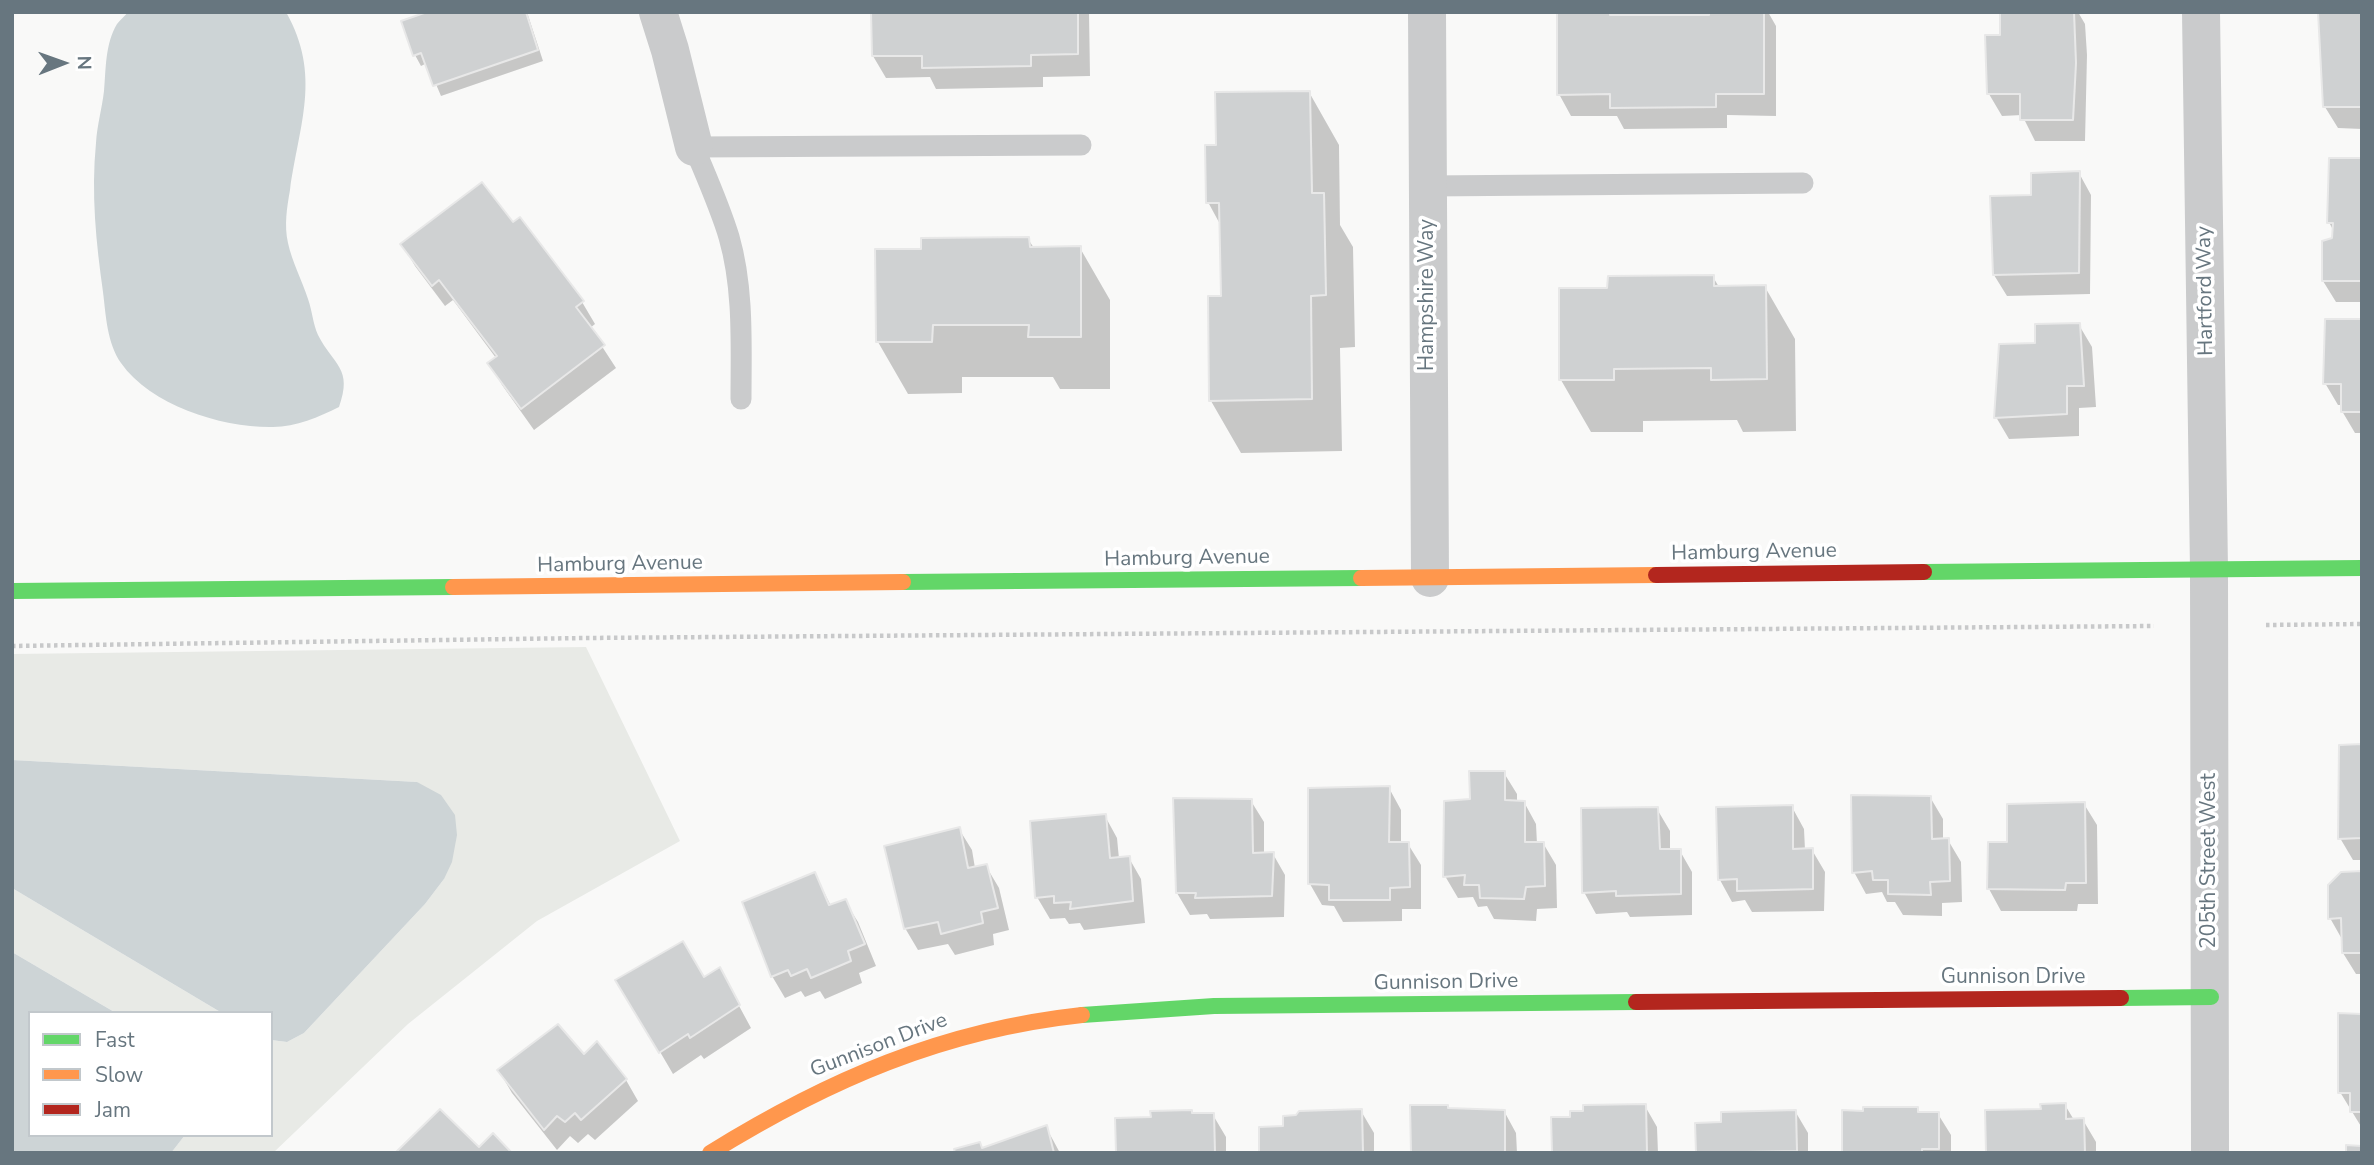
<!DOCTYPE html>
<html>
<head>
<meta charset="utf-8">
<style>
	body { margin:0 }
	#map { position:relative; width:2374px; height:1165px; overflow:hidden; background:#f9f9f8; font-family:"Nunito Sans",sans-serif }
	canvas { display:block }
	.frame { position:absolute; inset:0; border:14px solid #67767f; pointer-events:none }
	.legend { position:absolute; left:28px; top:1011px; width:245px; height:126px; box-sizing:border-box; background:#fff; border:2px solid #c2c8cc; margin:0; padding:9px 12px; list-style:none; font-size:21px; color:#67767f }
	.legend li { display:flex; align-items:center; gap:14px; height:35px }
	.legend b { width:35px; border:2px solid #c2c8cc }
	.north { position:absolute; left:28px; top:28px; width:70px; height:70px; -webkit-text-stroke:5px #fff; paint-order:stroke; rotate:89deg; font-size:19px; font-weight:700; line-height:28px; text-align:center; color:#67767f }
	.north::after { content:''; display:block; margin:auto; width:24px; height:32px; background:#67767f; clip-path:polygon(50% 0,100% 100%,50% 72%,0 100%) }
</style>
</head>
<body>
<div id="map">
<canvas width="2374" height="1165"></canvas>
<div class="frame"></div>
<ul class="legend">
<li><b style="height:9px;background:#63d668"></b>Fast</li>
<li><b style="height:9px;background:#ff974d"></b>Slow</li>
<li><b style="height:9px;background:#b3261e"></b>Jam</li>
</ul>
<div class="north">N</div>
</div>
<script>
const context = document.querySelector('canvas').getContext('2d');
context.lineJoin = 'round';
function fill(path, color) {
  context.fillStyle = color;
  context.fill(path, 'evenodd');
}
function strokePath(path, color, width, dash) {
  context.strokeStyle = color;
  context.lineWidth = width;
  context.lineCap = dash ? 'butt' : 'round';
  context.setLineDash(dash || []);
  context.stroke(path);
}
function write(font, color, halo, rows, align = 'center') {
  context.font = font + ' "Nunito Sans",sans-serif';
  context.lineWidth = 7;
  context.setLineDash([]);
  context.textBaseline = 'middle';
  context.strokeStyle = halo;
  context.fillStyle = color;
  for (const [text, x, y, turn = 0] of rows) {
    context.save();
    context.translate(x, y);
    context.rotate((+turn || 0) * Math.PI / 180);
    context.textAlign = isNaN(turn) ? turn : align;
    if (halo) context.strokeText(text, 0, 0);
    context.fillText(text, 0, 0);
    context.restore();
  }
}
fill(new Path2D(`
	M586,647L680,841L537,921L408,1024L273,1153H171L185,1135H271V1040L287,1042L304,1033L425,904L444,879L417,782L12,760V654Z
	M12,888L222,1013H116L12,952Z`), '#e8eae6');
fill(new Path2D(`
	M128,12H286C322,76 299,124 290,190C287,207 284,225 288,243C292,262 302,280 308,299C312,310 313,324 318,335C334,366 353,368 339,407C319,417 296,427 273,427C223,428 151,406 121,363C107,343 106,316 103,292C96,243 91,193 96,143C97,126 102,108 104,91C106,69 105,44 117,24C120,20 125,16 128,12Z
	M12,760L417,782L441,795L455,815L457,835L452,862L444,879L425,904L304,1033L287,1042L271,1040V1013H222L12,888Z
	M12,952L116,1013H30V1135H185L171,1153H12Z`), '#cdd4d6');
fill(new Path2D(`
	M433,12H527L543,61L441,96L427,63L421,66L415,55Z
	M873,12H1089L1090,76L1043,77V87L936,89L930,77L886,78L873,56Z
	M1558,12H1613L1616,17H1710V12H1768L1776,26V116L1727,115V128L1624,129L1617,116H1571L1559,94Z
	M2001,12H2078L2085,24L2087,55L2085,141H2035L2022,115L2002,116L1989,94L2002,36Z
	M2362,12V129L2338,128L2325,107Z
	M1309,92L1339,145L1340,225L1353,247L1355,347L1340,348L1342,451L1241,453L1211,401L1223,297L1221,226L1208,202Z
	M2362,160V302H2336L2323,281L2334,239V232L2329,222Z
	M2079,173L2091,195L2090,294L2007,296L1994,275L2033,197Z
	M1028,239L1034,248H1080L1110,300V389H1060L1053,377H962V393L908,394L878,342L923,250Z
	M402,244L582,302L595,324L590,328L616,368L534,430L502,385L489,363L496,358L453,300L445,306L415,266Z
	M1713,277L1719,287H1765L1795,339L1796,431L1743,432L1737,420L1643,421V432H1591L1561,380L1609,290Z
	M2362,321V433H2355L2342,411L2343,405H2338L2325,383Z
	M2079,325L2092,347L2096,407L2079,408V436L2009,439L1996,417L2037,345Z
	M2362,746V860H2353L2340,838Z
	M1504,773L1517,794V802H1524L1536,824L1537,844L1543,843L1556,865L1557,908L1537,909L1536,921L1494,919L1487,906L1478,907L1473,897L1458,898L1445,876L1472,801Z
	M1389,788L1401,810V844H1408L1421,865V909H1402V921L1343,922L1334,906L1322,905L1310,884Z
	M1930,797L1943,819V840H1948L1961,862L1962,902L1942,903V916L1903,915L1895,902H1887L1882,892L1866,894L1854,872Z
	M1251,801L1264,822V854H1273L1285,875L1284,917L1210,919L1207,914L1190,915L1177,893Z
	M2084,804L2097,825L2098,904H2078L2077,911H2001L1989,889L2008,843Z
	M1792,807L1804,829L1805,850H1812L1825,872L1824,911L1752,912L1745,900L1732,902L1720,880Z
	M1657,809L1670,831V851H1680L1692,872V915L1630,917L1627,912L1596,914L1584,892Z
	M1105,816L1117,838L1119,859L1129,858L1141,879L1145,923L1084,930L1080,923L1069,924L1065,918L1050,919L1037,897Z
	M959,829L972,850L975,868L986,866L999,888L1009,930L993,934L994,945L955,955L948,944L918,950L905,928Z
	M2362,873V974H2356L2343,953V941L2330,918Z
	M815,874L831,906L845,901L858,922L876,966L859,973L862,983L825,999L820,991L805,997L801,991L785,998L772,976Z
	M704,979L731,991L751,1028L704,1059L701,1055L673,1074L618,980Z
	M2362,1016V1128L2340,1092Z
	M584,1057L626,1080L638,1101L595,1140L588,1134L578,1143L570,1136L557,1150L512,1093L499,1071Z
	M2065,1105L2074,1120H2083L2096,1142V1153H1988L2043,1111Z
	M1447,1106L1449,1110L1504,1111L1516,1133L1517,1153H1412Z
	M1645,1106L1657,1127L1658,1153H1553L1572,1118Z
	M1917,1108L1920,1114H1938L1951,1135V1153H1844Z
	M1361,1111L1374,1133V1153H1261L1285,1127Z
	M1795,1111L1808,1133V1153H1698L1723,1124Z
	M1193,1115H1213L1226,1137V1153H1118Z
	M1046,1127L1060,1153H957L982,1149Z`), '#0003');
const building = new Path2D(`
	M427,12H526L538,50L433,86L421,53L413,56L401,21Z
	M871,12H1078V54L1031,55V66L922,68V56H872Z
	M1557,12H1610V15H1709V12H1764V94H1716V107L1610,108V94L1557,95Z
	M2000,12H2074L2076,63L2073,120H2020V94H1987L1985,35H2000Z
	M2318,12H2362V107H2323Z
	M1310,91L1312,193H1324L1326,295L1311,296L1312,399L1209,401L1208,296H1221L1219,203H1206L1205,145H1216L1215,92Z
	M2329,158H2362V281H2322V241L2332,238L2333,223H2327Z
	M2080,171L2079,273L1993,275L1990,196L2031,195V173Z
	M482,182L513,222L520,217L584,301L576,307L605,345L521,409L487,363L497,356L439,280L432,286L400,244Z
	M1029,237L1030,247L1081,246V337H1028L1029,325H933L932,342H876L875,249H921V238Z
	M1714,275V286L1766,285L1767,379L1711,380V368L1614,369V380H1559V288H1607L1608,276Z
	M2325,319H2362V412H2341V384H2323Z
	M2080,323L2084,386H2067V414L1994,418L1999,344L2035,343V324Z
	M2362,744V838L2338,839L2339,745Z
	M1469,771H1505V800L1525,801V842H1544L1545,886L1526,887L1524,899L1480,898L1479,885H1464L1465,875L1443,877L1444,801L1470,799Z
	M1390,786L1389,842H1409L1410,887L1390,888V900H1329V885L1308,884V788Z
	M1851,795L1931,796L1932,839L1949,838L1950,881L1930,882L1931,895L1888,894V880H1873L1872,871L1852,873Z
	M1173,798L1252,799L1253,853L1274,852L1272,896L1195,898L1196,893H1176Z
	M2085,802L2086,883H2066L2065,890L1987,889L1988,842H2007V804Z
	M1793,805V849L1813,848V889L1737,891V879L1718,880L1716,807Z
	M1658,807L1660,849H1681V894L1616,896V891L1582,893L1581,808Z
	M1106,814L1110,858L1130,856L1133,901L1070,909L1071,902L1054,903V896L1035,898L1030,821Z
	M960,827L968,868L987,864L998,908L981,912L983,923L941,934L938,922L904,929L884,846Z
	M2362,871V953H2342L2341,918L2328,919V885L2341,872Z
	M815,872L829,905L846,899L865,944L848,951L851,961L811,978L807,969L791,976L788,970L771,977L742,902Z
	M683,941L704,977L720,967L740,1005L690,1038L688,1034L659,1053L615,980Z
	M2338,1013L2362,1014V1112H2350V1093H2338Z
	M558,1024L584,1054L597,1041L627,1079L581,1120L575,1113L565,1122L557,1116L544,1130L497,1070Z
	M2066,1103V1119L2084,1118L2085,1153H1986L1985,1110L2041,1109L2040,1104Z
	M1646,1104L1647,1153H1552L1551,1117H1570V1111H1583V1105Z
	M1410,1105H1448V1108L1505,1110V1153H1411Z
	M1863,1107H1918V1112H1939V1149H1922V1153H1842V1110L1863,1111Z
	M440,1109L479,1147L493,1133L512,1153H395Z
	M1362,1109L1363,1153H1259V1127L1283,1126V1116L1296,1115L1299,1111Z
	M1192,1110V1113H1214L1215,1153H1116L1115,1118L1151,1117L1150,1111Z
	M1796,1110L1797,1151L1696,1153L1695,1123L1721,1122V1112Z
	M1047,1125L1054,1153H955L954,1149L980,1142L982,1148Z
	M2346,1145L2362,1146V1153H2346Z`);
fill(building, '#cfd1d2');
strokePath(building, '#e8e8e8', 2);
strokePath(new Path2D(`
	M2266,625L2362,624
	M12,646L585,638L2154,626`), '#c8c9ca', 4.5, [3.5, 3.5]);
strokePath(new Path2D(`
	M1427,186L1803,183
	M741,399C741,346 744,289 729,237C720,207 706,176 694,147L1081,145`), '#cacbcc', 21);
strokePath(new Path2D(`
	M658,12L670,50L694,147
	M1427,12L1430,578
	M2201,12L2209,570L2210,1153`), '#cacbcc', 38);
strokePath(new Path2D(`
	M1924,572L2362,568
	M903,582L1361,578
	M12,591L453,587
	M2121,998L2211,997
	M1082,1015L1214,1006L1636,1002`), '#63d668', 16);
strokePath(new Path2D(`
	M1361,578L1656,575
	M453,587L903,582
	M710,1153C828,1080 943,1030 1082,1015`), '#ff974d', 16);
strokePath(new Path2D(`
	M1656,575L1924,572
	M1636,1002L2121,998`), '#b3261e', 16);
write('21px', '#67767f', '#fff', [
	["Hartford Way",2206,291,-91],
	["Hampshire Way",1428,295,-90],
	["Hamburg Avenue",1754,553,-1],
	["Hamburg Avenue",1187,559,-1],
	["Hamburg Avenue",620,565,-1],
	["205th Street West",2210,861,-90],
	["Gunnison Drive",2013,978],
	["Gunnison Drive",1446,983,-1],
	["Gunnison Drive",879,1046,-21]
]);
</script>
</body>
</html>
